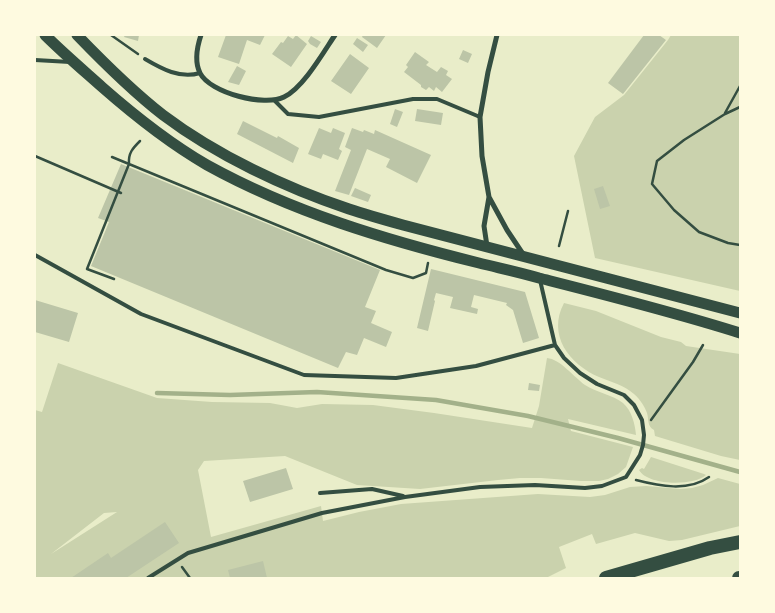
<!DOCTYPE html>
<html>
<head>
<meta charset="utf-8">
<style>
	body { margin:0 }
	#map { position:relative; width:775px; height:613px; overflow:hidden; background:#e9edc9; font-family:Mulish,sans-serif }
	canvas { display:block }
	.frame { position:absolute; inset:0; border:36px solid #fefae0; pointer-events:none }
</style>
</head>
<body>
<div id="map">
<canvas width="775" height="613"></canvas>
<div class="frame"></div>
</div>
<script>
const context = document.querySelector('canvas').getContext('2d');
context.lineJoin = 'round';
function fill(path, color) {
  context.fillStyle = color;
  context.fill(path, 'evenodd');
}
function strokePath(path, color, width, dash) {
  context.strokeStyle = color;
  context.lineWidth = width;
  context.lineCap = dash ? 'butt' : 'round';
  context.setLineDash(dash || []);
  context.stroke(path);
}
fill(new Path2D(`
	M671,35H740V291L595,258L574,156L595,117L624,95L668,40Z
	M564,303L596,311L661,337L681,342L686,346L740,354V460L721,456L655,436L654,430C647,426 649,420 647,413C645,407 640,399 634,394C624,385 611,382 599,377C569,364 547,335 564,303Z
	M547,358C560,359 574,377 585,385C596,392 613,395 623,403C632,411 635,424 636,435L568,419L571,431L633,447L626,467L618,474L608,479L599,481H581L541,478H520L498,480L420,489L357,485L285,456L204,461L198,470L211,537L321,506L323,521L359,512L401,504L538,494L590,497L605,495L630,487L646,486L680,489L692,488L703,485L718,478L740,484V526L682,540L669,541L635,533L596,544L592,534L559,547L566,568L546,578H35V410L42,412L58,363L157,398L212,402L270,403L297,408L322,404L373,405L434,413L532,428L539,406ZM117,512L51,554L104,513Z
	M651,457L704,474L706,475C694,486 648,486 639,470L642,468L644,469Z`), '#cad2ad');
strokePath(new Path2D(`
	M157,393L230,395L317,392L436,400L528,416L618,438L740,472`), '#a3b18a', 4.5);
fill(new Path2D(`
	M125,35H139L138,41L124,37Z
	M226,35H265L260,45L247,40L239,64L218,57Z
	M296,35L307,44L291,67L272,54L281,42L283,43L288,36L293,39Z
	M363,35H386L377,48L362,37Z
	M644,35H659L666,40L623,94L608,83Z
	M311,36L321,42L317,48L310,44L308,41Z
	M357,38L368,45L363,52L353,44Z
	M463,50L472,54L468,63L459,59Z
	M415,52L429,62L426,65L437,72L441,67L448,71L446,75L452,79L442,92L436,87L434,91L429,87L426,90L421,87V85L404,72L408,67L406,65Z
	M350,54L369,68L351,94L331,81Z
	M237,66L246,71L239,85L228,82Z
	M395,109L403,112L397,127L390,124Z
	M417,109L443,113L441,125L415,121Z
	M243,121L277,138L278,136L299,148L293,163L237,134Z
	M319,128L331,133L333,128L345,133L339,149L342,151L338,160L323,154L321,159L308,154Z
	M352,128L363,132L364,130L374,134L375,130L431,155L417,183L386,167L390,159L367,149L349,195L335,191L351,150L345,147Z
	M121,164L380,270L365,307L376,311L371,323L392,332L386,347L364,338L357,355L346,352L338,368L91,266L109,222L98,218Z
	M603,186L610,206L600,209L594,189Z
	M355,188L371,195L368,202L351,196Z
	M431,269L525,292L539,338L523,343L513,310L506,305L507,303L474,295L471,307L478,309L477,314L450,308L453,297L436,293L434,300L435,301L428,331L417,328Z
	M35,300L78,313L69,342L35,332Z
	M529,383L540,385L539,391L528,390Z
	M286,468L293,489L250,502L243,481Z
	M165,522L179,543L126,578H71L108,553L111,558Z
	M263,561L267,578H230L228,570Z`), '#bcc5a7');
strokePath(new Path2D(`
	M111,35L138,54
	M740,107L725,114L684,140L657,161L652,184L674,210L699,232L728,243L740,245
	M725,113L740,86
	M35,156L121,193
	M112,157L386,270L413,278L426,273L428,263
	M559,246L568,211
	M114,279L87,269L129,164C128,153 133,148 140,141
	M651,420L693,362L703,345
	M636,480C659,486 688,492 709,477
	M182,567L190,578`), '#344e41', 2.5);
strokePath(new Path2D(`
	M145,59C162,69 180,79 200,73
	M35,60L70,62
	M275,101L288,114L319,117L413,99H437L480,117
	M35,255L141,314L304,375L396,378L476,366L555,345
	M320,493L372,489L403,496
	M148,578L188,553L322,513L405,497L480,487L535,485L585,488L602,486L626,477L640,455L643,445L644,435L642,420L634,405L624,395L597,384L580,373L564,358L555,345L540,280`), '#344e41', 4);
strokePath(new Path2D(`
	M201,35C197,47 194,61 200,73C210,93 265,107 284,97C303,88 323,53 335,35
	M497,35L488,72L480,117L482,156L489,197L507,230L523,254
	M487,246L484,226L489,197`), '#344e41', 5);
strokePath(new Path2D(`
	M45,35C63,53 83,70 102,87C135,116 169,143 207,165C292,212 386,240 479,263C499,268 519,272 539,278C606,295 674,312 740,333
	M77,35C104,63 132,91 163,115C216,155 286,188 349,209C367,215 385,220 403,225L740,313`), '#344e41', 11);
strokePath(new Path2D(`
	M606,578L710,548L740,542
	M739,578H740`), '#344e41', 14);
</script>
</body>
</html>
